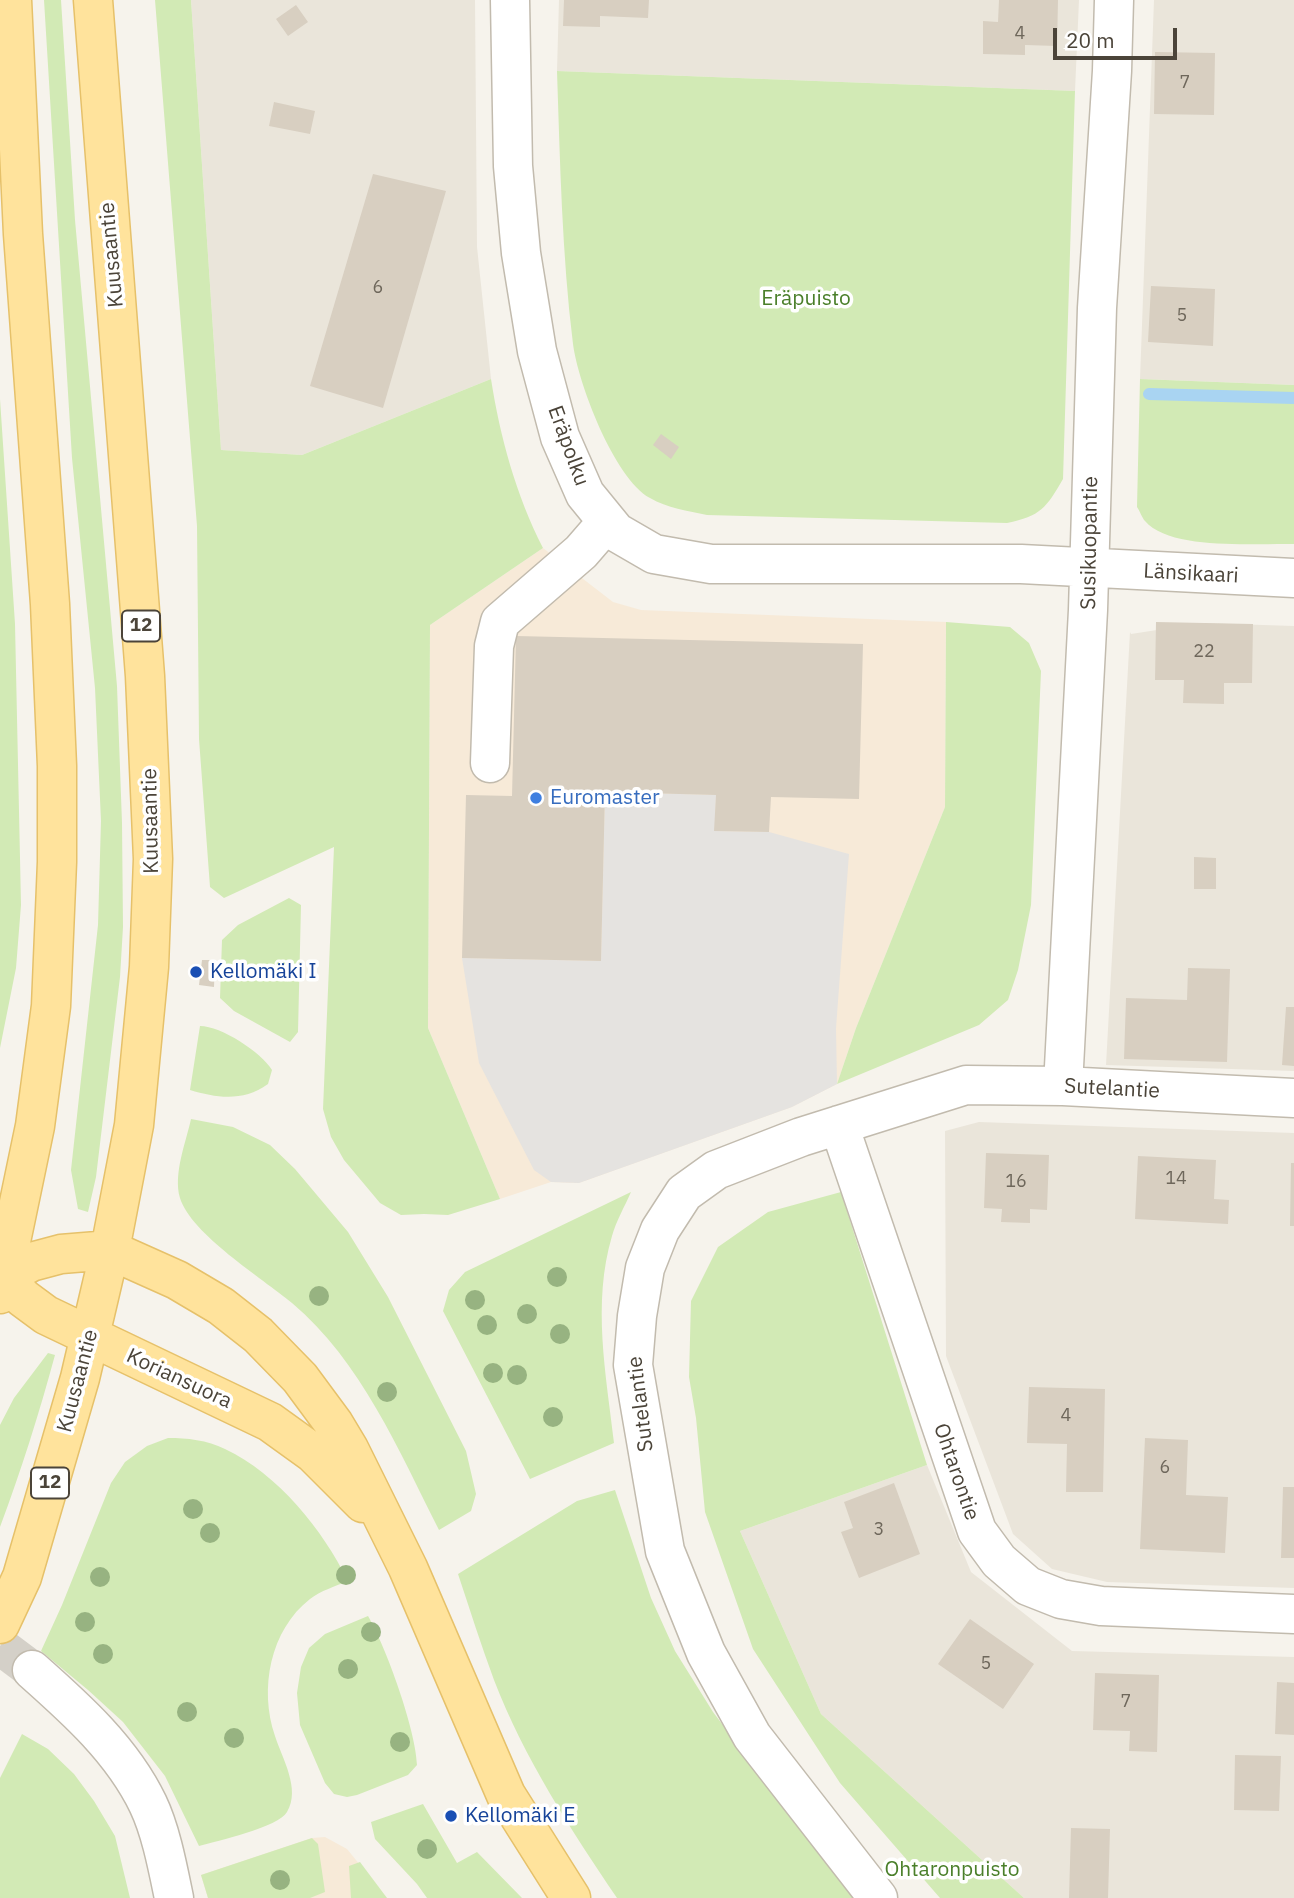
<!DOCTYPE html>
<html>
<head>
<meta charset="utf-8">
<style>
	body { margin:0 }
	#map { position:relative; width:1294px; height:1898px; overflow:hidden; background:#f6f3ec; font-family:"IBM Plex Sans",sans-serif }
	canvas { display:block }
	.scale { position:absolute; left:1053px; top:28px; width:124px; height:32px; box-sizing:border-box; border:4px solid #4b4439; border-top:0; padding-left:9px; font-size:21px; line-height:24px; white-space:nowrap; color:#4b4439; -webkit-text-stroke:5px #fff; paint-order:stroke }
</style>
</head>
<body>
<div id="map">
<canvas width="1294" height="1898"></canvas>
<div class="scale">20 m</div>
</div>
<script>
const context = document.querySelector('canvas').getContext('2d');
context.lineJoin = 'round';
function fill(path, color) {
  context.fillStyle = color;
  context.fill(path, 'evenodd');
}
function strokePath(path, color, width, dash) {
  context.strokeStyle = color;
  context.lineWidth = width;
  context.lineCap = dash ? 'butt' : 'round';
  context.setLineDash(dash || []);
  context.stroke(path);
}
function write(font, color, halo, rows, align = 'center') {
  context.font = font + ' "IBM Plex Sans",sans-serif';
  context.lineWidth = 7;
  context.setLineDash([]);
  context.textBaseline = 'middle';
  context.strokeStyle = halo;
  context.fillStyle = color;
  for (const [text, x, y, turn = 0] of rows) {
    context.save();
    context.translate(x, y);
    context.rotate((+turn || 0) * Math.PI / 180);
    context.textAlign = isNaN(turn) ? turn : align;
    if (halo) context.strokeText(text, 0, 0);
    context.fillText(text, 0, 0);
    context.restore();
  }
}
fill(new Path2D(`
	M191,0H475L477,247L491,379L302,455L221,450Z
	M559,0H1079L1075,91L557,71Z
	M1154,0H1294V385L1140,379Z
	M1202,623L1294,626V1071L1106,1065L1130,632L1131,634Z
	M979,1122L1294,1133V1588L1107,1582L1052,1569L1013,1534L946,1356L945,1131Z
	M927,1465L971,1572L1072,1651L1294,1657V1898H1024L821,1714L740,1531Z`), '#eae5da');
fill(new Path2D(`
	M543,548L613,602L641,610L946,622L945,807L856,1028L837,1084L792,1107L579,1183L551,1182L500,1199L428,1028L430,625Z
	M325,1837L347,1849L387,1898H208L201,1875L312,1838Z`), '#f7ead8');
fill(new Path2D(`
	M44,0H61L75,220L117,686L122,823L123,927L120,977L96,1177L88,1212L78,1209L71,1170L98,925L101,821L95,688L72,458Z
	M155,0H191L221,450L302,455L491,379C500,437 516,495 543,548L430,625L428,1028L500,1199L448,1215L424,1214L401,1215L380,1203L344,1160L331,1137L323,1109L334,847L224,898L210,887L199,739L197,526Z
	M557,71L1075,91L1063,479C1046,508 1041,516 1007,523L707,515C688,511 667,508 650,498C614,478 578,383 573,344C562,255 560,161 557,71Z
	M1140,379L1294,385V544C1256,543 1171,551 1145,521C1142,518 1140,511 1137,507Z
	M0,399L15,624L21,905L16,968L0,1048Z
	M946,622L1010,627L1029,643L1041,671L1031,905L1018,970L1008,1000L979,1025L837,1084L856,1028L945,807Z
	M289,898L301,905L298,1032L290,1042L234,1011L220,998L222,940L238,925Z
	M200,1026C221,1026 261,1052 272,1070L268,1084C243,1102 217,1098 190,1090Z
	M191,1119L233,1127L270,1145L295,1169L348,1232L388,1297L466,1451L476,1494L471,1511L439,1530C399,1451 361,1361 292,1303C262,1278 191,1234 180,1198C173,1174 186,1142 191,1119Z
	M631,1192C625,1206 616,1221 612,1236C592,1304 606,1373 614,1443L530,1479L443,1311L449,1290L465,1272Z
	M841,1192L927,1465L740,1531L821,1714L1024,1898H940L840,1783L753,1649L705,1512L696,1418L689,1377L691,1301L718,1247L768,1212Z
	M48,1353L55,1355C39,1414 21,1471 0,1527V1425L14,1398Z
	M168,1438C187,1438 207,1440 225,1449C278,1474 323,1530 348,1581C336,1586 320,1591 310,1599C270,1630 259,1689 275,1736C282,1758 301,1789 287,1812C279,1827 217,1841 199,1846L165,1776L123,1722L88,1690L41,1651L62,1605L111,1483L125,1462L147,1446Z
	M615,1490L651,1598L675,1651L713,1712L809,1839L858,1898H617C571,1830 524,1758 494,1680C481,1645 470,1610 458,1574L577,1501Z
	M368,1616C386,1647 416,1730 417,1765L408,1775L357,1795L347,1797L334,1794L325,1783L300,1725L297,1693L301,1667L309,1648L325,1634Z
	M22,1734L48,1749L74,1774L94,1801L115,1836L130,1898H0V1778Z
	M423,1804L457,1863L477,1852L522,1898H427L417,1884L375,1839L371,1822Z
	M312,1838L318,1844L325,1892L310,1898H208L201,1875Z
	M360,1862L387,1898H351L349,1866Z`), '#d2eab5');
fill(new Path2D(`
	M605,792L716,795L715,831L769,832L849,854L836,1028L837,1084L792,1107L579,1183L551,1182L534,1170L479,1063L462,958L601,961Z`), '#e5e3e0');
strokePath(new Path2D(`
	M1149,394L1294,398`), '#a9d4f2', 12);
fill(new Path2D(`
	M564,0H649L648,18L600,16V27L563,26Z
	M999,0H1058L1057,46L1025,45V55L983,54V21L998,22Z
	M296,5L308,22L288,36L276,19Z
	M1155,52L1215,53L1214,115L1154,114Z
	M274,102L315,111L310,134L269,126Z
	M373,174L446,191L383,408L310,386Z
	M1151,286L1215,289L1213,346L1148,342Z
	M661,434L679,447L671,459L653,445Z
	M1156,622L1253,624L1252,683H1224V704L1183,703L1184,680H1155Z
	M516,636L863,644L859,799L771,797L769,832L714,831L716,795L605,792L601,961L462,958L466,795L512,796Z
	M1194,857L1216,858V889H1194Z
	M202,960H215L214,987L199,985Z
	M1188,968L1230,969L1227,1062L1124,1059L1126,998L1187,1000Z
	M1286,1007H1294V1066L1282,1065Z
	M986,1153L1049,1155L1047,1210L1030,1209V1223L1001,1222L1002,1209L984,1208Z
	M1138,1156L1216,1160L1214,1199L1229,1200L1228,1224L1135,1219Z
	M1291,1163H1294V1226H1290Z
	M1029,1387L1105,1389L1103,1492H1066L1067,1444L1027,1443Z
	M1145,1438L1188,1440L1186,1495L1228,1497L1225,1553L1140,1549Z
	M894,1483L920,1554L859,1578L841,1532L853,1528L844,1502Z
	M1283,1487H1294V1558H1281Z
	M970,1619L1034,1664L1003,1709L938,1664Z
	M1095,1673L1159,1675L1157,1752L1129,1751L1130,1731L1093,1730Z
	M1277,1682L1294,1683V1735L1275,1734Z
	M1235,1755L1281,1756L1279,1811L1234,1810Z
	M1071,1828L1110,1829L1108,1898H1069Z`), '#d8cfc1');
strokePath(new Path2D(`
	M0,1646L32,1670`), '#d4d0c8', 38, [38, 19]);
const minor = new Path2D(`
	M510,0L513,166L521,253L537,351L560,437L585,494L616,532L654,554L711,564H1021L1294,578
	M490,763L494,646L500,622L581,552L607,522
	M1063,1086L1088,610L1097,308L1112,71L1114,0
	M839,1125L977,1531L999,1561L1028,1586L1061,1599L1101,1606L1294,1614
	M32,1670C76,1709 122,1750 148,1804C161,1831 168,1869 174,1898
	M878,1898L752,1736L706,1653L665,1551L633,1365L637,1316L645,1268L660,1230L684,1193L716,1170L801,1137L966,1085L1063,1086L1294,1098`);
const major = new Path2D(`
	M4,1277L31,1262L61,1254L110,1250L177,1280L221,1306L258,1335L300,1378L334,1424L349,1449L408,1568L506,1795L571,1898
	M4,1277L23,1298L46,1315L270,1422L313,1453L363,1503
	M0,1294L35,1126L51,1006L57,862V766L50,604L23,234L12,0
	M0,1624L22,1577L80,1378L110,1250L134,1125L149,967L153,859L145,676L93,0`);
strokePath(minor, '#c2bbae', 41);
strokePath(major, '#e6c16a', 41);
strokePath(minor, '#fff', 38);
strokePath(major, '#ffe39c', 38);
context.fillStyle = '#97b381';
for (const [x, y] of [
	[557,1277],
	[319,1296],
	[475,1300],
	[527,1314],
	[487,1325],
	[560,1334],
	[493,1373],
	[517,1375],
	[387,1392],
	[553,1417],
	[193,1509],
	[210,1533],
	[346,1575],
	[100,1577],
	[85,1622],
	[371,1632],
	[103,1654],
	[348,1669],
	[187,1712],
	[234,1738],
	[400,1742],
	[427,1849],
	[280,1880]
]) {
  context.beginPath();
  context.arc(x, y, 10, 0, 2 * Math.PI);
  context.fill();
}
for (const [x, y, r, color] of [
	[536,798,7,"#3f7fe0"],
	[196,972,7,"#1a4fb4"],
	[451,1816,7,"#1a4fb4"]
]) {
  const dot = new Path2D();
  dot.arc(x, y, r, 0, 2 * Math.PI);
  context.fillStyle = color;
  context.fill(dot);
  strokePath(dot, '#fff', 2.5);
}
write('18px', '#6e675b', null, [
	["4",1020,34],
	["7",1185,83],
	["6",378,288],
	["5",1182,316],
	["22",1204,652],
	["14",1176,1179],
	["16",1016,1182],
	["4",1066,1416],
	["6",1165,1468],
	["3",879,1530],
	["5",986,1664],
	["7",1126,1702]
]);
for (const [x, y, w] of [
	[141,626,38],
	[50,1483,38]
]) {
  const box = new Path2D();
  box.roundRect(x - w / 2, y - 15.5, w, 31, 5);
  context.fillStyle = '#fff';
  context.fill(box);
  strokePath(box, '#4b4439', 2);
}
write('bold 19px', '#4b4439', null, [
	["12",141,626],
	["12",50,1483]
]);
write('21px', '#4b4439', '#fff', [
	["Kuusaantie",112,255,-95],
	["Eräpolku",568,446,70],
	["Susikuopantie",1090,543,-89],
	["Länsikaari",1191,574,3],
	["Kuusaantie",151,821,-91],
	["Sutelantie",1112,1089,3],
	["Koriansuora",179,1379,25],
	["Kuusaantie",78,1381,-75],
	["Sutelantie",641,1404,-97],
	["Ohtarontie",956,1472,71]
]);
write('21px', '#4a7f2a', '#fff', [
	["Eräpuisto",806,299],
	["Ohtaronpuisto",952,1870]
]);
write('21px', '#366cbe', '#fff', [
	["Euromaster",550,798]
], 'left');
write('21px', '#164399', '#fff', [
	["Kellomäki I",210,972],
	["Kellomäki E",465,1816]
], 'left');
</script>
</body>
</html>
